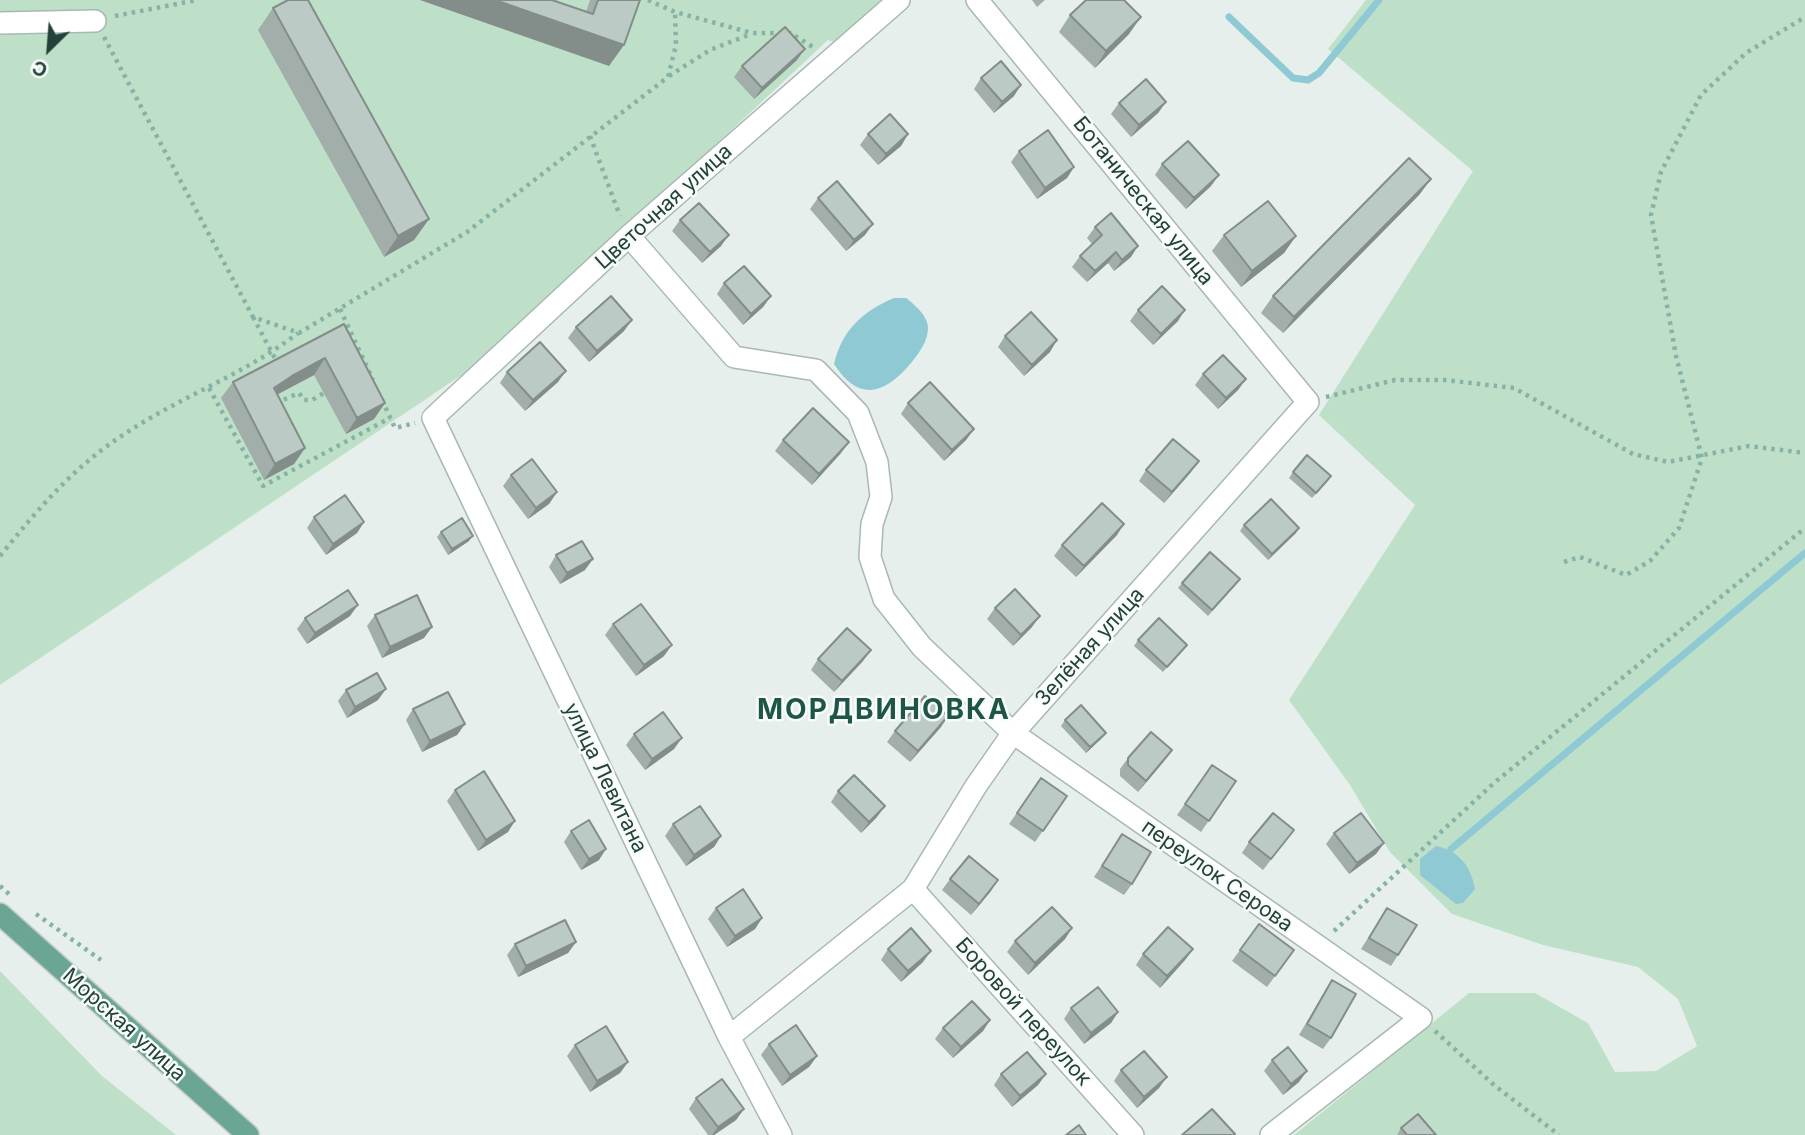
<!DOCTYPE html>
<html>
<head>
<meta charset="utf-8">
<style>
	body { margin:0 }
	#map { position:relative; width:1805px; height:1135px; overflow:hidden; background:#e6efeb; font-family:Inter,sans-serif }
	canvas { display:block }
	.north { position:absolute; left:14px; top:14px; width:70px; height:70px; -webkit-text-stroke:5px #f7fbf9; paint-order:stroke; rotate:205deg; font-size:19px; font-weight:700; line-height:28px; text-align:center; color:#24423a }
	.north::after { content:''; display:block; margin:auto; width:24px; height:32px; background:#24423a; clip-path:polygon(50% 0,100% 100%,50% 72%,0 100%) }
</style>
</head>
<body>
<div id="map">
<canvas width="1805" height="1135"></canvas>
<div class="north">С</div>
</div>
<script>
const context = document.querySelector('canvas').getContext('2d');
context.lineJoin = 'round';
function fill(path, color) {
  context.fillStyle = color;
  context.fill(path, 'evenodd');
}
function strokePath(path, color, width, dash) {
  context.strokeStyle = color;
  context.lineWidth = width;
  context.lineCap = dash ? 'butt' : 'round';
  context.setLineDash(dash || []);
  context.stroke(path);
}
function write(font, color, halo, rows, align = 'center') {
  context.font = font + ' Inter,sans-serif';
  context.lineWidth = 5;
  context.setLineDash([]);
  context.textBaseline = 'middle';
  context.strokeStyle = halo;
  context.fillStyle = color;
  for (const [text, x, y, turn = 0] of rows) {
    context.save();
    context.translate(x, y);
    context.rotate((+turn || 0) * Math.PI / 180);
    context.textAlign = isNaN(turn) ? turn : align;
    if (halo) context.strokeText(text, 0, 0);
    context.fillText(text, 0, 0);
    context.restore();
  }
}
fill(new Path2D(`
	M0,0H881L834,42L828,40L487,358L0,685Z
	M1366,0H1805V1135H1294L1469,993H1535L1588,1023L1615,1072L1656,1071L1697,1046L1678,999L1638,967L1543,945L1452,914L1390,852L1350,785L1289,700L1415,505L1319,415L1473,171L1328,49Z
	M0,971L102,1076L176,1135H0Z`), '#bfe0c8');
fill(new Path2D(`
	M894,298H906C915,305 928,316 928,328C928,341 919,353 911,363C885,394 859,403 834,364C842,330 863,311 894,298Z
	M1436,846C1459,851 1471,866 1475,889L1463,903L1456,904L1420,875V859Z`), '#8ec9d4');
strokePath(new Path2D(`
	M1229,17L1293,78L1308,80L1319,73L1379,0
	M1451,849L1805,553`), '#8ec9d4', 7);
const minor = new Path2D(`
	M0,23L95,21
	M629,236L734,357L816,370L858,413L877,462L881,497L872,524L870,557L884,599L922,647L1013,733L1421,1018L1271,1135
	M913,889L1133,1135
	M729,1037L913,889L976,786L1013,733L1308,402L977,0
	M781,1135L729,1037L433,418L629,236L899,0`);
const major = new Path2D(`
	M0,914L248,1135`);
strokePath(minor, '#a8b8b2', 24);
strokePath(major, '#c2cac8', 24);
strokePath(new Path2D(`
	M648,0L675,12L752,33H790L813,47
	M115,16L197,0
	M104,37L253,317L299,333L467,232L668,77L676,45L675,12
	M669,76L710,50L751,34
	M590,136L620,216
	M340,309L373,380
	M253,317L278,364
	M209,388L263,486L390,418
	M1326,397L1395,380H1445L1514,388L1633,454L1668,462L1749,446L1805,453
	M382,400L395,428L415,423
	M276,403L299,393L304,400H312L324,393
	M0,556C39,508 73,467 126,433C182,396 245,374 298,333
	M1564,562L1580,557L1626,575L1650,561L1679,528L1702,458L1676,356L1651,215L1661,172L1701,95L1746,53L1805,17
	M0,886L10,895
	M36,914L101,960
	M1334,931L1494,783L1805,528
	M1435,1031L1494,1085L1559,1135`), '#86b3a5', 4.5, [3.5, 5]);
strokePath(minor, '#fff', 21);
strokePath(major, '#6aa596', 21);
fill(new Path2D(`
	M590,0H640L609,66L586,12Z
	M1032,0H1045L1037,7Z
	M273,8L429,219L414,240L384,257L258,30Z
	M1070,15L1129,34L1095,68L1059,32Z
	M797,60L754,99L734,77L742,66Z
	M981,78L1014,96L994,113L974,89Z
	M1166,102L1158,113L1131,137L1111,114L1119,103Z
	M868,134H908L901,146L878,165L860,145Z
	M1019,151L1074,167L1067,178L1037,199L1011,162Z
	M1162,164L1211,186L1186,209L1155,175Z
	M1431,179L1419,195L1283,333L1261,313L1273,296Z
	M818,198L865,235L846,251L810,209Z
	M680,220L721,246L702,263L672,231Z
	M1095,227L1131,257L1114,271L1108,263L1087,282L1072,267L1080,256L1092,244L1087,238Z
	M1224,235L1296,236L1284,253L1241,287L1212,251Z
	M724,283L771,296L763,307L743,325L717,294Z
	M1138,310L1178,321L1153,345L1130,321Z
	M344,324L385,403L374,419L346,434L314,375L280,393L277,395L305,448L294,464L264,480L221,398L233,382Z
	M576,327L624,331L589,362L568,338Z
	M1005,336L1050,352L1024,376L998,347Z
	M507,372L558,382L525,411L500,383Z
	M1203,374L1246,379L1238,390L1218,409L1195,385Z
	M908,403L974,429L966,440L944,461L901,414Z
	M783,440L841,453L812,485L775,451Z
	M1146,470L1191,472L1164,503L1139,481Z
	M1293,472L1327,482L1312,498L1289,478Z
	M511,475L557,492L549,504L528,519L503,486Z
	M314,517L364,522L357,533L326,555L307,528Z
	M1244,525L1296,533L1268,560L1240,531Z
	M441,532L469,541L448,555L437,537Z
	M1117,535L1076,577L1054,556L1062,545Z
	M556,555L585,570L560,584L549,567Z
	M1240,579L1208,616L1178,588L1182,583Z
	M995,608L1032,627L1013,646L987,619Z
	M375,615L424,638L382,658L367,626Z
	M350,616L307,644L297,629L305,618Z
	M613,624L664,656L636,676L605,635Z
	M1138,640L1187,645L1163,672L1134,646Z
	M818,659L863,661L834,692L811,670Z
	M346,690L378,700L347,718L338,701Z
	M413,709L465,724L457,735L422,752L406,720Z
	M1065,720L1106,733L1102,738L1086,753L1061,726Z
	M941,727L910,762L887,742L895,731Z
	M634,734L674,749L645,770L626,745Z
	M1128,758L1164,761L1138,792L1120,776V769Z
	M1212,765L1236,781L1201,832L1177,815Z
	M1041,778L1067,796L1035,842L1009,824Z
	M455,790L508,832L478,851L447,801Z
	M838,791L877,817L861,833L831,802Z
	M673,824L721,836L714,847L686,866L665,836Z
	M1294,830L1263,870L1242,853L1249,842Z
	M571,831L599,860L581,870L564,842Z
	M1334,833L1384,843L1376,854L1349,874L1326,844Z
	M1122,834L1132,884L1124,895L1094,877Z
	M950,879L991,891L971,915L942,890Z
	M716,908L762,918L755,929L727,947L708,919Z
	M1387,908L1398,955L1391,966L1361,949Z
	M1259,924L1294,950L1267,987L1232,961Z
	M1072,928L1065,939L1028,975L1007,952L1015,941Z
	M576,942L568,953L518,977L507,955L515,944Z
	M888,949L923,962L901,982L881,960Z
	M1193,949L1185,960L1160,988L1136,965L1143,954Z
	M1332,980L1331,1038L1323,1049L1299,1035L1325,991Z
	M1071,1008L1118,1012L1111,1023L1084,1044L1064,1019Z
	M990,1020L983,1031L953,1058L935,1039L943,1028Z
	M769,1044L817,1056L809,1067L782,1086L761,1055Z
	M575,1045L628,1062L620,1073L590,1092L567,1056Z
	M1272,1060L1299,1082L1283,1095L1264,1071Z
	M1121,1070L1159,1088L1137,1108L1114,1081Z
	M1001,1074H1046L1038,1085L1012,1107L994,1085Z
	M696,1098L744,1109L736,1120L714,1135H708L689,1109Z
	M1401,1128L1436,1135H1397Z`), '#a1aea9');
fill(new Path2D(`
	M420,0H495L624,45L609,66Z
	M1141,17L1129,34L1095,68L1106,51Z
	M805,49L797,60L754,99L762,88Z
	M1021,85L1014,96L994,113L1002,102Z
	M1166,102L1158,113L1131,137L1139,125Z
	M908,134L901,146L878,165L886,154Z
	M1074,167L1067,178L1037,199L1045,188Z
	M1219,175L1211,186L1186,209L1194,198Z
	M1431,179L1419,195L1283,333L1294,317Z
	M429,219L414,240L384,257L398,236Z
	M873,224L865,235L846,251L854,240Z
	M729,235L721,246L702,263L710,252Z
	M1296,236L1284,253L1241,287L1252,271Z
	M1138,246L1131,257L1114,271L1122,260Z
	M1116,252L1108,263L1087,282L1095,271Z
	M771,296L763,307L743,325L751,314Z
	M1185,310L1178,321L1153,345L1161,334Z
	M632,320L624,331L589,362L597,351Z
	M1057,340L1050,352L1024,376L1032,365Z
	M325,358L314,375L280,393L262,404L274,388L292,376Z
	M566,371L558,382L525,411L533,400Z
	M1246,379L1238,390L1218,409L1226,398Z
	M385,403L374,419L346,434L357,418Z
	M974,429L966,440L944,461L952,450Z
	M849,442L841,453L812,485L819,474Z
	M305,448L294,464L264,480L275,464Z
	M1199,461L1191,472L1164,503L1172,492Z
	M557,492L549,504L528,519L536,508Z
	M364,522L357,533L326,555L333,544Z
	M1124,524L1117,535L1076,577L1084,566Z
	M1299,528L1296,533L1268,560L1272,554Z
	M473,536L469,541L448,555L452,549Z
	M593,559L585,570L560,584L567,573Z
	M358,605L350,616L307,644L315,633Z
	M1040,616L1032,627L1013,646L1021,635Z
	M432,627L424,638L382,658L390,647Z
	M672,645L664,656L636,676L644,665Z
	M871,650L863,661L834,692L842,681Z
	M386,689L378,700L347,718L355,707Z
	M948,716L941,727L910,762L918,751Z
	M465,724L457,735L422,752L430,741Z
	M1106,733L1102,738L1086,753L1090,747Z
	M682,738L674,749L645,770L652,759Z
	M1172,750L1164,761L1138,792L1146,781Z
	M885,806L877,817L861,833L869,822Z
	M515,821L508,832L478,851L486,840Z
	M721,836L714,847L686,866L694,855Z
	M1384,843L1376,854L1349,874L1357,863Z
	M606,849L599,860L581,870L589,859Z
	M998,880L991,891L971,915L979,904Z
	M762,918L755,929L727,947L735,936Z
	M1072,928L1065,939L1028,975L1035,963Z
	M576,942L568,953L518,977L526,966Z
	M1193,949L1185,960L1160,988L1167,976Z
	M931,951L923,962L901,982L908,971Z
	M1118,1012L1111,1023L1084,1044L1091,1033Z
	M990,1020L983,1031L953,1058L961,1047Z
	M817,1056L809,1067L782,1086L790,1075Z
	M628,1062L620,1073L590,1092L597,1081Z
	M1307,1071L1299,1082L1283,1095L1291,1084Z
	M1046,1074L1038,1085L1012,1107L1020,1096Z
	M1167,1077L1159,1088L1137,1108L1144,1097Z
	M744,1109L736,1120L714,1135H712L718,1127Z`), '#838d89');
const building = new Path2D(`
	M288,0H308L429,219L398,236L273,8Z
	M495,0H552L593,14L598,0H640L624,45Z
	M1086,0H1124L1141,17L1106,51L1070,15Z
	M785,27L805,49L762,88L742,66Z
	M1001,61L1021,85L1002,102L981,78Z
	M1146,79L1166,102L1139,125L1119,103Z
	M890,114L908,134L886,154L868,134Z
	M1048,130L1074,167L1045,188L1019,151Z
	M1188,141L1219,175L1194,198L1162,164Z
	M1409,158L1431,179L1294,317L1273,296Z
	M837,181L873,224L854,240L818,198Z
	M1268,201L1296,236L1252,271L1224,235Z
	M699,203L729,235L710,252L680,220Z
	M1111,213L1138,246L1122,260L1116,252L1095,271L1080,256L1102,235L1095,227Z
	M744,266L771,296L751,314L724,283Z
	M1162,286L1185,310L1161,334L1138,310Z
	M611,296L632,320L597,351L576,327Z
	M1031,312L1057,340L1032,365L1005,336Z
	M344,324L385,403L357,418L325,358L292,376L274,388L305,448L275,464L233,382Z
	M540,342L566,371L533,400L507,372Z
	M1223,355L1246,379L1226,398L1203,374Z
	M930,382L974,429L952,450L908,403Z
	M813,408L849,442L819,474L783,440Z
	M1173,439L1199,461L1172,492L1146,470Z
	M1307,455L1331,476L1316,493L1293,472Z
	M532,459L557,492L536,508L511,475Z
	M345,495L364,522L333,544L314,517Z
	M1271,499L1299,528L1272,554L1244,525Z
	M1102,503L1124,524L1084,566L1062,545Z
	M462,518L473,536L452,549L441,532Z
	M582,541L593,559L567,573L556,555Z
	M1210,552L1240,579L1212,610L1182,583Z
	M1015,589L1040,616L1021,635L995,608Z
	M348,590L358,605L315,633L305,618Z
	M417,595L432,627L390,647L375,615Z
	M641,604L672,645L644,665L613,624Z
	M1159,618L1187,645L1167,667L1138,640Z
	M847,628L871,650L842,681L818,659Z
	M377,673L386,689L355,707L346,690Z
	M448,692L465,724L430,741L413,709Z
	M925,696L948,716L918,751L895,731Z
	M1081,705L1106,733L1090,747L1065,720Z
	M663,712L682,738L652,759L634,734Z
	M1151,732L1172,750L1146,781L1128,765V758Z
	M1212,765L1236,781L1209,821L1185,804Z
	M484,771L515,821L486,840L455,790Z
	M854,775L885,806L869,822L838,791Z
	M1041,778L1067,796L1043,831L1017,813Z
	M700,806L721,836L694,855L673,824Z
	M1273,813L1294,830L1271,859L1249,842Z
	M1361,813L1384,843L1357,863L1334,833Z
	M589,820L606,849L589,859L571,831Z
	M1122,834L1151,852L1132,884L1102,866Z
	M969,856L998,880L979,904L950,879Z
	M743,889L762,918L735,936L716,908Z
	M1052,907L1072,928L1035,963L1015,941Z
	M1387,908L1417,925L1398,955L1369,938Z
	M565,920L576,942L526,966L515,944Z
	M1259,924L1294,950L1275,976L1240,950Z
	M1168,927L1193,949L1167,976L1143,954Z
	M911,928L931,951L908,971L888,949Z
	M1332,980L1356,994L1331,1038L1307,1024Z
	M1098,987L1118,1012L1091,1033L1071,1008Z
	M972,1001L990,1020L961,1047L943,1028Z
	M796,1025L817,1056L790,1075L769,1044Z
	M606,1026L628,1062L597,1081L575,1045Z
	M1288,1047L1307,1071L1291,1084L1272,1060Z
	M1144,1051L1167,1077L1144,1097L1121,1070Z
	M1027,1052L1046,1074L1020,1096L1001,1074Z
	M722,1079L744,1109L718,1127L696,1098Z
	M1212,1109L1235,1134L1233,1135H1182Z
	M1418,1114L1436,1135H1407L1401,1128Z
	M1079,1125L1086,1135H1066Z`);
fill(building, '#bbcac4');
strokePath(building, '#838d89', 2);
write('21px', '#24423a', '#f7fbf9', [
	["Ботаническая улица",1143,201,51],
	["Цветочная улица",664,207,-42],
	["Зелёная улица",1090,647,-48],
	["улица Левитана",605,778,64],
	["переулок Серова",1217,876,35],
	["Боровой переулок",1023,1012,48],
	["Морская улица",124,1025,42]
]);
context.letterSpacing = '2px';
write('bold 28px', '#1f5548', '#f7fbf9', [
	["МОРДВИНОВКА",884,711]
]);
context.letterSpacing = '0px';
</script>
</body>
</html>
